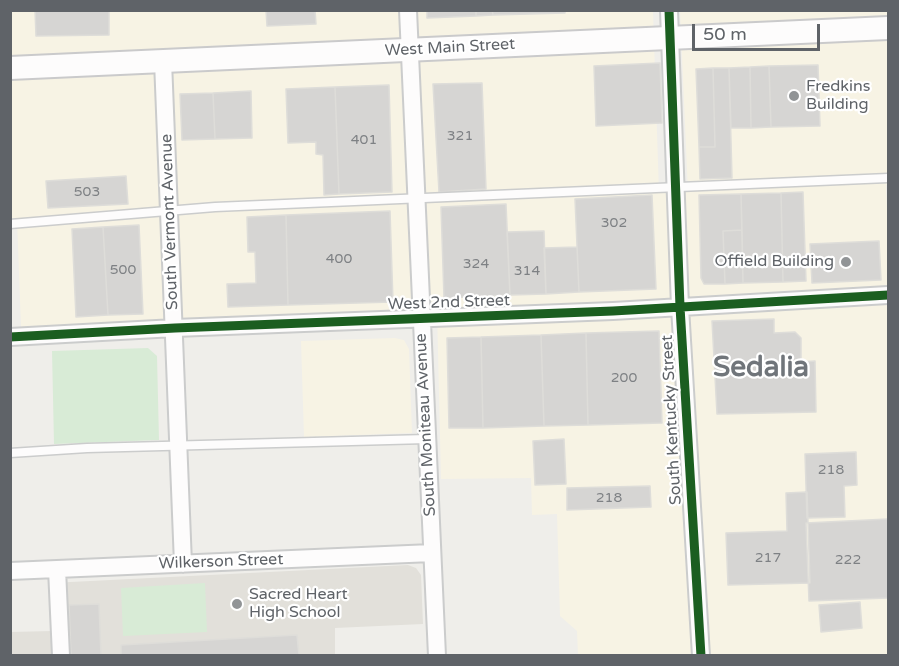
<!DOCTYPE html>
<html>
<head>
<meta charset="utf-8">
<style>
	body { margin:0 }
	#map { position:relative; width:899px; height:666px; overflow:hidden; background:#efeeea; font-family:"Varela Round",sans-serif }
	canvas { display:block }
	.frame { position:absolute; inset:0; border:12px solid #5f6368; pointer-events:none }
	.scale { position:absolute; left:692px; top:24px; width:128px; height:27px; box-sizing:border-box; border:3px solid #5f6368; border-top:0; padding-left:8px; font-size:18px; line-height:21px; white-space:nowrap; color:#5f6368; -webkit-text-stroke:4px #fff; paint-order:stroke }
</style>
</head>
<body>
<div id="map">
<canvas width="899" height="666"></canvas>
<div class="frame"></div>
<div class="scale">50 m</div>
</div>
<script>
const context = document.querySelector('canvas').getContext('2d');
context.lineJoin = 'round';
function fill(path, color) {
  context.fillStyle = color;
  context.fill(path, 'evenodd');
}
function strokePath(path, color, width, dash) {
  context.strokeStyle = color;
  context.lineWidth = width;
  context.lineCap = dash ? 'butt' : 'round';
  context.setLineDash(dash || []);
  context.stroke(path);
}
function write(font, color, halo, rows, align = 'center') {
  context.font = font + ' "Varela Round",sans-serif';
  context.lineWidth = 4.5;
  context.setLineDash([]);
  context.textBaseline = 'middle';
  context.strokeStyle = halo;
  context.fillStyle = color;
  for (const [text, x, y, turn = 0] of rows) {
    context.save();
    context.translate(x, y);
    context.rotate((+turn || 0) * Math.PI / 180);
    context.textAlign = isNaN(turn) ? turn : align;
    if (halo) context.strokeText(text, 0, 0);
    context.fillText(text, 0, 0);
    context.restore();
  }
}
fill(new Path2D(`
	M10,11H653L659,193L688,192L680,11H888V185H886L888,231V655H578L577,631L560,616L557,514L532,515L531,478L441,479L437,310L21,327L17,219L10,218Z
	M395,338L404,340L409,349L412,433L304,437L301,341Z`), '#f7f3e4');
fill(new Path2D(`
	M408,565L416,568L421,575L423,624L335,628V655H11L10,632L52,631L51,583Z`), '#e2e0da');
fill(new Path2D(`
	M148,348L157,356L159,440L54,444L52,351Z
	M205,583L207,632L123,636L121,588Z`), '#d8ebd6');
const building = new Path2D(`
	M35,10H109V35L36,36Z
	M266,10H315L316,24L267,26Z
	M427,10H476V16L427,18Z
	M476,10H492L493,15L476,16Z
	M492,10H565V13L493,15Z
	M660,63L662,123L596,126L594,66Z
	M818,65L820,126L771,127L769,66Z
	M769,66L771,127L751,128L750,67Z
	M750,67L751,128H731L729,68Z
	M713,68L715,147H699L696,69Z
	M713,68H729L732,178L700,179L699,147H715Z
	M482,83L486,189L439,192L433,84Z
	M389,85L392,192L339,194L335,87Z
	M335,87L339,194L324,195L323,155L316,154V142L288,143L286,89Z
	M251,91L252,138L215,139L213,93Z
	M213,93L215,139L182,140L180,94Z
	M126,176L128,204L48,208L46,181Z
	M803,192L806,281L783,282L781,193Z
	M781,193L783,282L743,283L741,194Z
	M741,194L742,230L723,231L725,284H704L701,278L699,195Z
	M652,195L656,289L579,292L575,199Z
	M506,204L510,295L444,298L441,207Z
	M390,211L393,302L288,305L286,215Z
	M286,215L288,305L228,307L227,284L256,283L255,252H248L247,217Z
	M139,225L143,314L108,315L103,227Z
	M103,227L108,315L76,317L72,229Z
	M742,230L743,283L725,284L723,231Z
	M544,231L546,294L510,295L507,232Z
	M879,241L881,280L812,283L810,244Z
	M577,247L579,292L546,294L544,248Z
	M774,319V333L795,332L801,338V362L815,361L816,412L717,414L712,321Z
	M659,331L662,423L588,425L586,333Z
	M586,333L588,425L544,426L541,335Z
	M541,335L544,426L483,428L481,337Z
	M481,337L483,428H449L447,338Z
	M564,439L566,484L535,485L533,441Z
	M856,452L857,485L844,486L845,517L807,518L805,454Z
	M650,486L651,507L567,510V488Z
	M807,492L810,583L728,585L726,533L787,531L786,493Z
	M888,519V598L809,601L806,523Z
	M860,602L862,628L821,632L819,605Z
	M99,604L101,656H71L69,605Z
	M297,635L299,656H121V645Z`);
fill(building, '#d6d5d3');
strokePath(building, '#deddd9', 1.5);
const service = new Path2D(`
	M10,224L215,207L888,178
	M10,453L87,448L427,439`);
const minor = new Path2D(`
	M408,10L437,656
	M669,10L680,307L701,656
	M163,61L183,564
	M10,337L175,328L613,311L888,295
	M57,569L61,656
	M10,571L432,553`);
const secondary = new Path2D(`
	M10,68L888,28`);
strokePath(service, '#cbcccc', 11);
strokePath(minor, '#cbcccc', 20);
strokePath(secondary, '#cacacb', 26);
strokePath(service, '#fdfcfc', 8);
strokePath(minor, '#fdfcfc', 16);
strokePath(secondary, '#fdfcfc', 22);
strokePath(new Path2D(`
	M669,10L680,307L701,656
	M10,337L175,328L613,311L888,295`), '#1b5e20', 9);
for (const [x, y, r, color] of [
	[794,96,6,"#919496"],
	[846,262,6,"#919496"],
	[237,604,6,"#919496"]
]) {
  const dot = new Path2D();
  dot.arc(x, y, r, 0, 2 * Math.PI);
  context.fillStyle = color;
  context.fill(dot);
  strokePath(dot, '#fff', 2);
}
write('14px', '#7e8184', null, [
	["321",460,136],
	["401",364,140],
	["503",87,192],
	["302",614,223],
	["400",339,259],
	["324",476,264],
	["500",123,270],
	["314",527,271],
	["200",624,378],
	["218",831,470],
	["218",609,498],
	["217",768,558],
	["222",848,560]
]);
write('16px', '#5f6368', '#fff', [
	["West Main Street",450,48,-3],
	["South Vermont Avenue",170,222,-92],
	["West 2nd Street",449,303,-2],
	["South Kentucky Street",672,420,-93],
	["South Moniteau Avenue",426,425,-93],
	["Wilkerson Street",221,562,-2]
]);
write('16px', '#5f6368', '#fff', [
	["Fredkins",806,87],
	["Building",806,105],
	["Offield Building",834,262,"right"],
	["Sacred Heart",249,595],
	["High School",249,613]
], 'left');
write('bold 28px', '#70757a', '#fff', [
	["Sedalia",761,369]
]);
</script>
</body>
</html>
